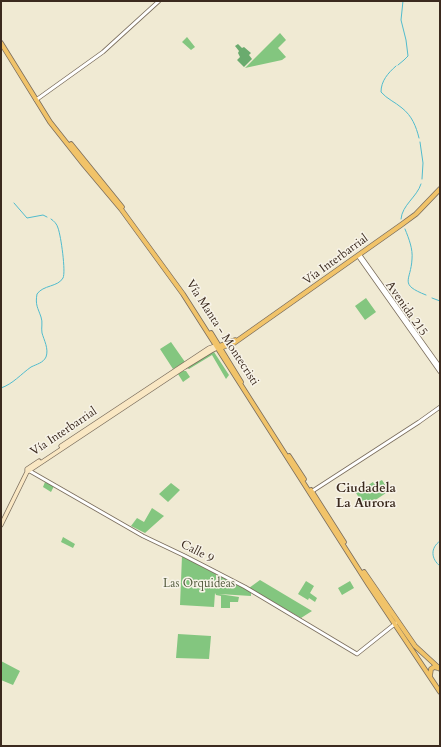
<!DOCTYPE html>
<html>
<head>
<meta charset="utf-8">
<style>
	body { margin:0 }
	#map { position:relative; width:441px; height:747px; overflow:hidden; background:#f0ead3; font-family:Cardo,serif }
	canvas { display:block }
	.frame { position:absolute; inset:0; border:2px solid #3b2a1e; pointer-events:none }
</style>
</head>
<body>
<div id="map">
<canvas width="441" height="747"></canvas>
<div class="frame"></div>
</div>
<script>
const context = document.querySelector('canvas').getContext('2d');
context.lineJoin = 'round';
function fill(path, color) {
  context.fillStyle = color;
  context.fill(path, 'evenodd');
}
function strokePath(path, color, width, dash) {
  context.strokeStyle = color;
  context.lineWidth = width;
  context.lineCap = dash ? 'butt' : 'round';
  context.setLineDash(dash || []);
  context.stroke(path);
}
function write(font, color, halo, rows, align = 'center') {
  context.font = font + ' Cardo,serif';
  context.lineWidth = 3;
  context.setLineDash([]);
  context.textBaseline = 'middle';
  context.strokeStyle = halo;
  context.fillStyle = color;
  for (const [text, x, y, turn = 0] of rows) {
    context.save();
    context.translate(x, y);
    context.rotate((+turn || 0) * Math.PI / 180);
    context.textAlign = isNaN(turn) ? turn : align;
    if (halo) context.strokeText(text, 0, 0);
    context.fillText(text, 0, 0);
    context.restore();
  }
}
fill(new Path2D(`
	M280,33L286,40L278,48L286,57L282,60L245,68Z
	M187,37L195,47L191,50L182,42Z
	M366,298L376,312L365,320L355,306Z
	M171,342L185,362L173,369L160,349Z
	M214,352L229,375L226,379L212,355L189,369H188L189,367L207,355Z
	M183,371H186L190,377L183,382L178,374Z
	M382,480L389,491L365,507L356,493L373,482L374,484Z
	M45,482L54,486L51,492L43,487Z
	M171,483L180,490L168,502L159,494Z
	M152,508L164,516L145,533L131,526L137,518L144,522Z
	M63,537L75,544L73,548L61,542Z
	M182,556L216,574V589L218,573L251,591V596L219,594L239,597L238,602H230V608H221V596L216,595L215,593L214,607L180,605Z
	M260,580L312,611L301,618L249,588Z
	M306,581L314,586L310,593L317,598L315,602L309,598L308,600L298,594Z
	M350,581L354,588L342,595L338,588Z
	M178,634L211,636L209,659L176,658Z
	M1,661L20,671L13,685L1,680Z`), '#83c67f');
fill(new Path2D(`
	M238,44L242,48L244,47L251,53L249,55L252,59L244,67L237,60L240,57L238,53L239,51L235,46Z`), '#6aab6e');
strokePath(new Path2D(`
	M398,65L404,60L408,56L406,40L401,20L403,1
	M396,66C388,73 381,81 381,92C387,99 395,102 402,108C412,116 416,126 419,138
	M420,142L423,163L422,179
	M14,203L27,218L43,215L47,217
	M401,219C402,205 417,197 421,184
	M405,229C409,239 413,249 412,259C411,281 398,284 426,295
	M432,298L440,301
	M1,388C13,384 21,374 31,367C37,364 43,363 46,357C49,349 44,340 42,333C41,328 43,322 41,317C38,308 35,305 37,294C43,285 58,287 63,278C66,272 61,236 58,228C57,224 54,221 51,219
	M440,541C430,548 431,559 440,566`), '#50bbcd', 1);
const tertiary = new Path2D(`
	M36,100L103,52L159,1
	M360,255L440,367
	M358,256L440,372
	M28,470L143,536L185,556L245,587L357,654L396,623
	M311,492L419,422L440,407`);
const secondary = new Path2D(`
	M61,446L209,348L215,346
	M27,472V469L39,461
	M1,525L27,472L185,367L211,351L217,348`);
const primary = new Path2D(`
	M1,43L50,122L84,165L121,209L183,294L368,584L440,692
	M71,144L122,207
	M211,333L241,382
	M219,346L235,340
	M220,348L234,343L401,225L416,214L440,189
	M289,456L304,479
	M311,490L344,542
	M364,572L415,646L440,669
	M430,676L431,669L434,667L438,668`);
strokePath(tertiary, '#7a6d5d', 4.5);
strokePath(secondary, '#7a6d5d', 5);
strokePath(primary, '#7a6d5d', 5.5);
strokePath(tertiary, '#fff', 3);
strokePath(secondary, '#f9e7c3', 3.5);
strokePath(primary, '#f1c369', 4);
write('12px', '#3b2a1e', '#f7f3e8', [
	["Vía Interbarrial",336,260,-36],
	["Avenida 215",406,309,55],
	["Vía Manta - Montecristi",222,333,57],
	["Vía Interbarrial",64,432,-34],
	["Calle 9",197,552,27]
]);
write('12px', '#51593b', '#f7f3e8', [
	["Las Orquideas",199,584]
]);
write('bold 13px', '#3b2a1e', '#f7f3e8', [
	["Ciudadela",366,489],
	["La Aurora",366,504]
]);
</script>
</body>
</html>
